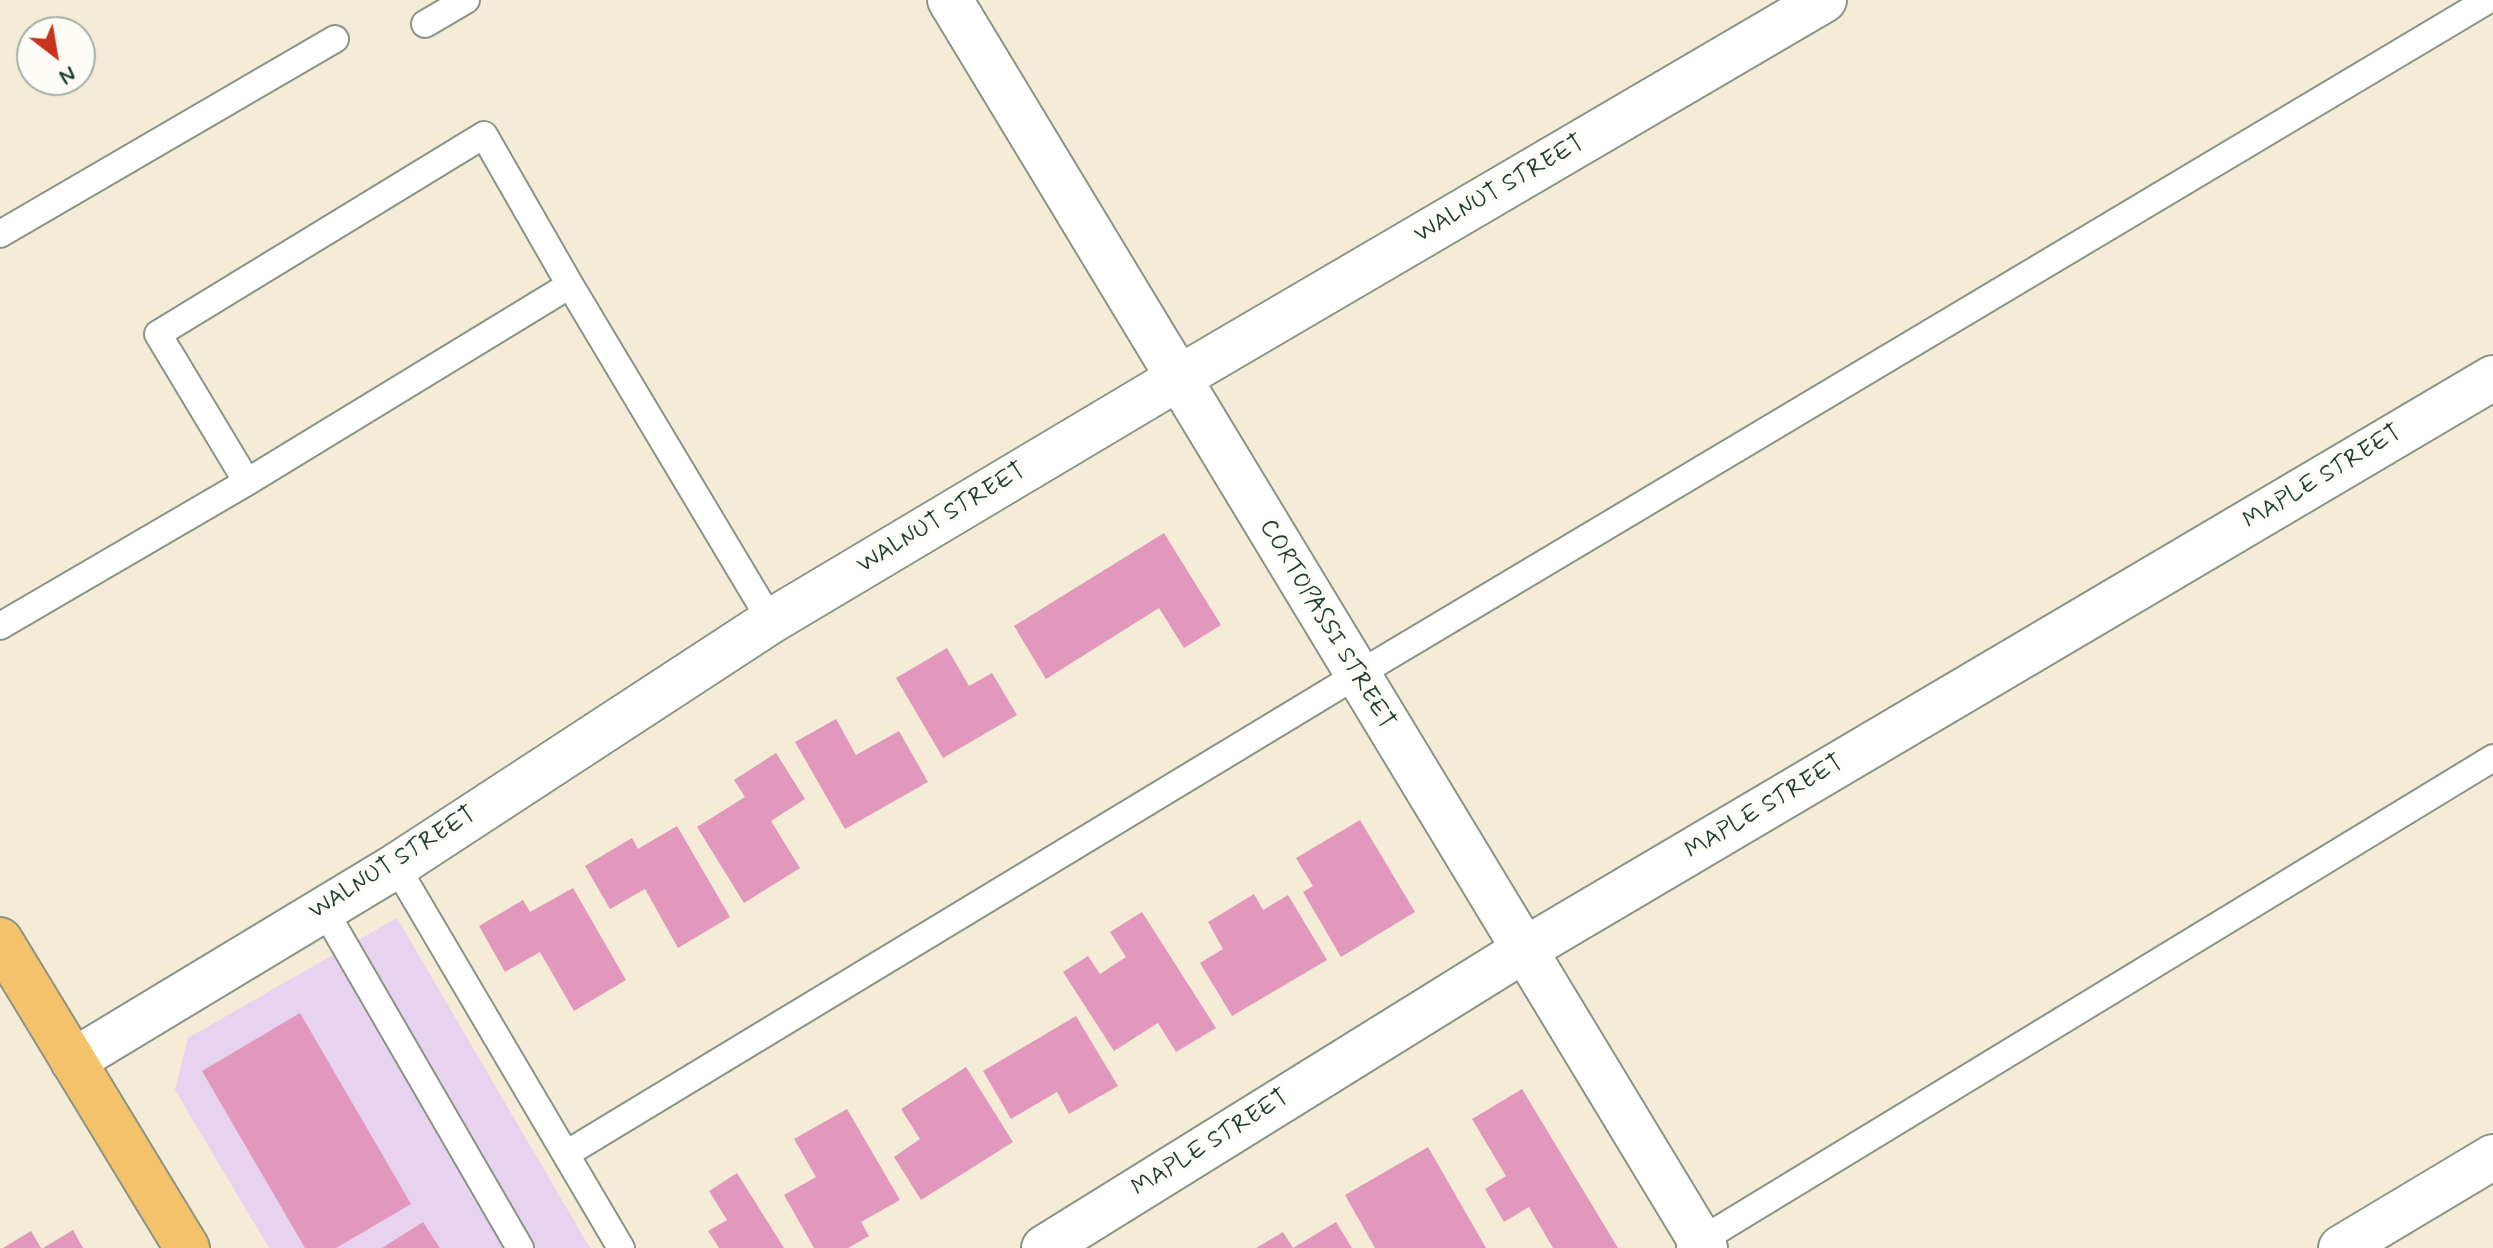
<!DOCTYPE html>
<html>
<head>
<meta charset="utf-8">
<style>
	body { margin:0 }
	#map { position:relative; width:2493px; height:1248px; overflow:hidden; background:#f4ecd7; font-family:Mynerve,sans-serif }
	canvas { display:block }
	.north { position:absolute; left:16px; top:16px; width:80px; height:80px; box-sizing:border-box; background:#fdfcf7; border:2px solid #a4b0a9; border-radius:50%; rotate:149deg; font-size:22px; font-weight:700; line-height:32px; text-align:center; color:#1f3d34 }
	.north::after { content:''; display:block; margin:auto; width:28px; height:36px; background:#c8321e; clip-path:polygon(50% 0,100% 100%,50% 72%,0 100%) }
</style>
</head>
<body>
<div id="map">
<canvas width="2493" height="1248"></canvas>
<div class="north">N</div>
</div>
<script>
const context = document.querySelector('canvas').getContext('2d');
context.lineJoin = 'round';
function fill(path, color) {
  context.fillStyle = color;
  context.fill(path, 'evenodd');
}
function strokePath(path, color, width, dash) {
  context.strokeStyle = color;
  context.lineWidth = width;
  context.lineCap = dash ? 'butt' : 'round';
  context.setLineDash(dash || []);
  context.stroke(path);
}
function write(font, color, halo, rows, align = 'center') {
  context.font = font + ' Mynerve,sans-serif';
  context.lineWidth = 7;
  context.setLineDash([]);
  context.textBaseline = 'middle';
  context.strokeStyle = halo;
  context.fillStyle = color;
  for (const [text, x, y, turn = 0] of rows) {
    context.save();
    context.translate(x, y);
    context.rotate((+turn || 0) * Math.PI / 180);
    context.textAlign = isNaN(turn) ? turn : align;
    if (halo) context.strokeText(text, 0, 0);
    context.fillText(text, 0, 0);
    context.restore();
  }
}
fill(new Path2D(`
	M397,918L590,1248H269L175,1090L188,1038Z`), '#e7d2ef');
fill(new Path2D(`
	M1164,533L1221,625L1184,648L1159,608L1046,679L1014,626Z
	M947,648L969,686L992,673L1017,715L943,758L896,678Z
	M836,719L856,755L899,731L928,782L845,829L795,742Z
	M776,753L805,799L771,821L800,868L744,903L697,827L745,797L734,780Z
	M1360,820L1415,912L1341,957L1303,892L1313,886L1296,858Z
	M677,826L730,917L678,948L645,889L610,909L585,866L632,838L638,849Z
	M573,888L626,980L574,1011L540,952L505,972L479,926L523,900L530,912Z
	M1254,894L1263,910L1288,895L1327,960L1232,1016L1200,963L1223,949L1208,922Z
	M1142,912L1216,1028L1176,1052L1158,1023L1114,1051L1063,972L1088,956L1100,974L1126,957L1110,932Z
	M300,1013L411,1204L336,1248H305L202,1071Z
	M1076,1016L1118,1086L1069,1114L1057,1092L1011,1119L983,1071Z
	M966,1067L1013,1142L921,1200L894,1157L920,1139L901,1109Z
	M1522,1089L1618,1248H1553L1529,1207L1504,1222L1485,1189L1506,1176L1472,1119Z
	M847,1109L900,1200L861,1222L869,1236L848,1248H814L784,1195L816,1177L794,1139Z
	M1428,1147L1486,1248H1375L1345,1195Z
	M737,1173L784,1248H719L708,1231L727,1220L709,1191Z
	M423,1222L440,1248H382Z
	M1336,1222L1352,1248H1256L1283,1232L1293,1248Z
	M73,1230L83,1248H43Z
	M31,1231L41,1248H3Z`), '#e298bc');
const lane = new Path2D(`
	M425,24L466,0
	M0,234L335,39
	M247,482L158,334L484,135L570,285
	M0,626L247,482L570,285L771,621
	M396,866L621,1248
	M323,908L520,1248
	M566,1154L1357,675L2488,0
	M1690,1247L2493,758`);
const street = new Path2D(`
	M950,0L1705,1248
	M73,1061L396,866L771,621L1177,379L1824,0
	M1044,1248L1524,950L2493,378
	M2341,1248L2493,1157`);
const primary = new Path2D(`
	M0,940L187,1248`);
strokePath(lane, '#8a9486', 30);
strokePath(street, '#8a9486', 48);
strokePath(primary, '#8a9486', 48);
strokePath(lane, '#fff', 26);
strokePath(street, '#fff', 44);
strokePath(primary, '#f3c26a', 44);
write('24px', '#1f3d34', '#fdfcf7', [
	["WALNUT STREET",1500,190,-30],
	["MAPLE STREET",2323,478,-31],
	["WALNUT STREET",942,519,-31],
	["CORTOPASSI STREET",1326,625,59],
	["MAPLE STREET",1765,808,-31],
	["WALNUT STREET",393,864,-32],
	["MAPLE STREET",1211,1144,-32]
]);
</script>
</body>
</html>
